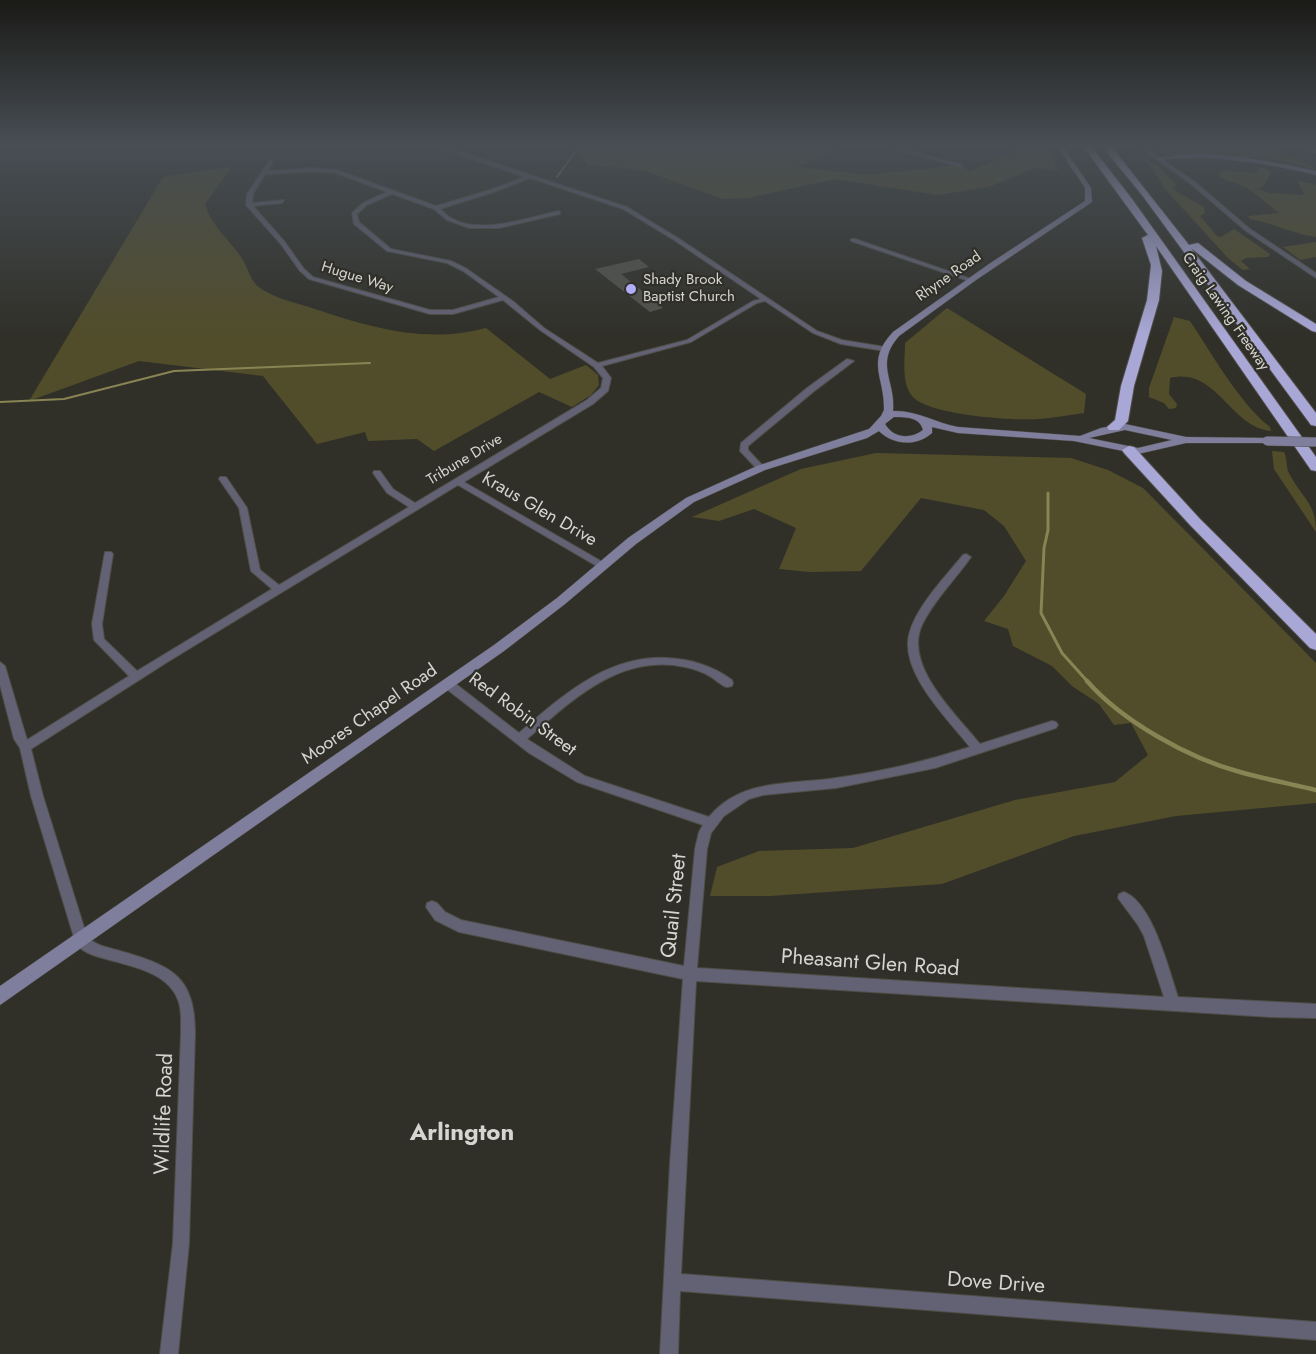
<!DOCTYPE html>
<html>
<head>
<meta charset="utf-8">
<style>
	body { margin:0 }
	canvas { display:block; background:#303029 }
</style>
</head>
<body>
<canvas width="1316" height="1354"></canvas>
<script>
const context = document.querySelector('canvas').getContext('2d');
context.lineJoin = 'round';
function fill(path, color) {
  context.fillStyle = color;
  context.fill(path, 'evenodd');
}
function strokePath(path, color, width, dash) {
  context.strokeStyle = color;
  context.lineWidth = width;
  context.lineCap = dash ? 'butt' : 'round';
  context.setLineDash(dash || []);
  context.stroke(path);
}
function write(font, color, halo, rows, align = 'center') {
  context.font = font + ' Jost,sans-serif';
  context.lineWidth = 4.5;
  context.setLineDash([]);
  context.textBaseline = 'middle';
  context.strokeStyle = halo;
  context.fillStyle = color;
  for (const [text, x, y, turn = 0] of rows) {
    context.save();
    context.translate(x, y);
    context.rotate((+turn || 0) * Math.PI / 180);
    context.textAlign = isNaN(turn) ? turn : align;
    if (halo) context.strokeText(text, 0, 0);
    context.fillText(text, 0, 0);
    context.restore();
  }
}
fill(new Path2D(`
	M574,146H845L798,167L866,175L961,165L970,172L1026,146H1046L1059,170L1034,168L989,187L937,195L835,179L748,198L723,199L643,170L587,165Z
	M1148,146H1270L1315,168L1313,169C1279,158 1242,155 1206,153C1182,152 1170,161 1148,146Z
	M1145,159L1158,165L1176,185L1173,188L1177,192L1204,207L1205,213L1200,216L1217,236L1221,237L1234,229L1270,254L1268,257L1246,258L1241,261L1250,269L1243,270L1228,258L1166,190Z
	M1257,166L1272,171L1263,186L1258,189L1270,193L1304,195L1298,181L1316,185V237C1293,234 1273,223 1250,219L1248,216L1279,213C1267,204 1253,190 1239,184C1229,180 1227,182 1218,175L1224,171L1259,173Z
	M228,167L229,170L205,204C211,226 231,241 243,260C248,269 251,282 260,288C276,299 297,303 315,309C372,328 426,344 486,328L550,379L586,365L598,375L599,385L591,395L572,407L539,392L434,451L417,439L368,441L365,432L317,444L263,376L139,361L29,401L163,177Z
	M1316,242V257L1300,260L1283,247Z
	M947,308L1086,394L1084,413C1068,415 1053,418 1038,419C1014,421 929,415 913,397C901,384 905,359 905,343Z
	M1174,317L1190,321C1212,354 1240,404 1270,427L1271,431C1230,427 1216,366 1170,378L1169,394L1177,404L1176,408L1169,409L1164,403L1149,397V388Z
	M1272,451L1284,452C1288,459 1285,467 1290,475C1302,498 1316,503 1316,532L1274,469Z
	M876,453L1071,458L1108,470L1143,488L1316,663V803L1176,816L1074,836L942,884L770,896H710L717,867L759,851L853,848L1015,800L1115,782L1148,755L1131,723L1114,725L1099,704L1072,686L1052,666L1013,646L1008,629L984,621L1004,596L1026,561L1004,526L984,510L921,498L861,571L810,572L779,569L796,528L754,509L719,521L692,517L801,469Z`), '#514d2a');
strokePath(new Path2D(`
	M322,146L329,147
	M557,177L579,146
	M0,402L64,399L174,371L370,363`), '#888453', 2);
strokePath(new Path2D(`
	M1048,493V530L1044,548L1041,613L1062,653L1088,682`), '#888453', 3);
strokePath(new Path2D(`
	M1087,681C1122,721 1188,758 1240,772C1265,779 1291,784 1316,790`), '#888453', 4.5);
fill(new Path2D(`
	M639,259L649,267L621,274L663,308L650,312L595,269Z`), '#52524b');
const street = new Path2D(`
	M435,146H443L627,207L678,238L817,331L842,340L885,347L889,349L885,351L841,344L813,333L765,301L757,303L691,342L602,366L611,378L608,391L593,404L464,482L606,564L608,566L606,568H600L458,485L169,661L31,749L43,796L87,937C95,945 106,947 117,950C168,965 195,973 195,1033L189,1243L178,1354H160L173,1243L181,1033C181,1022 182,1010 178,1000C168,972 130,966 106,959C95,956 84,953 76,944L31,796L20,748L14,739L0,685V662L5,666L27,740L129,676L94,640L92,624L105,552H111L113,554L102,624L104,639L137,671L272,589L251,571L239,508L219,479L220,477H226L247,508L260,570L279,585L409,507L387,493L373,473L374,471H380L393,489L415,503L587,400L601,388L603,378L594,367L540,330L503,300L453,314H430L309,279L300,271L280,243L246,205L247,194L270,160L273,162L267,171L312,168L337,170L436,206L490,190L525,177ZM312,172L336,173L387,192L363,203L352,213L354,224L387,251L447,263L463,271L499,297L453,310H430L313,277L304,269L284,241L253,206L282,203L284,200L252,203L253,194L265,174ZM530,178L623,209L674,240L761,299L753,301L687,340L598,363L544,328L514,302L467,269L451,261L391,249L359,222L357,214L367,205L392,194L434,209L447,220L469,228H499L560,214V212L558,211C527,218 480,235 451,218C447,216 443,211 440,209L494,192Z
	M883,146H892L963,165L960,167Z
	M1137,146H1143L1195,182L1250,229L1316,273V278L1246,231L1191,184Z
	M1301,146H1307L1316,150V153Z
	M851,239H855L974,280L969,281L851,241Z
	M847,359L854,361L813,392L748,446V450L765,468L761,470H758L740,451L741,443L807,388Z
	M966,554L971,557C955,580 934,600 922,625C903,666 957,715 980,744L1052,721L1056,722L1058,725L1056,728L935,768L836,788L763,795L749,799L724,816L711,833L707,849L697,968L1164,997L1144,936L1138,925L1118,898L1119,894L1124,892C1153,903 1169,971 1178,997L1316,1004V1018L1271,1017L696,981L681,1274L1316,1322V1340L680,1291L678,1354H660L670,1164L683,979L459,932L435,920L426,907L427,903L432,901L437,903L445,912L461,920L684,966L695,849L699,832L703,825L577,782L529,753L444,687L443,684L444,681H452L519,733C562,696 607,655 667,658C691,659 713,666 732,680L733,683L732,686C730,686 729,687 727,687C722,686 716,680 711,677C703,672 695,669 685,667C620,653 572,700 527,739L585,776L709,817C741,778 791,785 836,778C881,772 927,761 970,747C948,719 897,670 910,631C918,605 945,577 963,555Z`);
const secondary = new Path2D(`
	M1057,146H1063L1091,188L1092,202L976,280L899,336C874,364 896,381 893,411C916,410 936,423 958,427L1080,436L1101,428L1125,424L1186,437L1267,438L1272,441L1271,443H1186L1138,454L1074,441L958,433L932,427V433C916,447 893,445 879,431L867,438L765,470L694,502L636,544L565,604L504,651L0,1005V986L494,645L557,598L628,538L686,498L757,466L869,429L881,416L884,410C885,377 865,362 893,332L989,264L1085,201V188ZM894,417C906,417 920,417 923,430C910,440 893,438 885,424ZM1125,430L1172,440L1138,448L1089,438Z
	M1199,153C1239,155 1277,162 1316,171V175C1264,163 1213,154 1159,160L1156,158Z`);
const highway = new Path2D(`
	M1083,146H1091L1132,199L1316,457V471L1311,470L1156,246L1162,271L1159,300L1134,386L1128,421L1119,430H1109L1107,427L1115,420L1121,386L1147,300L1151,265L1142,238L1148,235Z
	M1102,146H1111L1189,245L1198,243L1246,281L1316,324V332L1312,331L1238,285L1191,248L1316,413V426L1311,425L1142,195Z
	M1129,446L1134,447L1200,519L1316,634V650L1310,648L1190,525L1124,453L1122,450Z`);
strokePath(street, '#4e4e47', 2);
strokePath(secondary, '#4e4e47', 1);
strokePath(highway, '#4e4e47', 2);
fill(street, '#636275');
fill(secondary, '#7f7e9d');
fill(highway, '#a9a7d6');
const secondaryBridge = new Path2D(`
	M1267,441L1316,442`);
strokePath(secondaryBridge, '#4e4e47', 10, []);
strokePath(secondaryBridge, '#7f7e9d', 9);
const sky = context.createLinearGradient(0, 0, 0, 336);
sky.addColorStop(0, '#1a1a17');
sky.addColorStop(0.43, '#484e54');
sky.addColorStop(1, '#484e5400');
context.fillStyle = sky;
context.fillRect(0, 0, 1316, 336);
for (const [x, y, r, color] of [
	[631,289,6,"#b2adf9"]
]) {
  const dot = new Path2D();
  dot.arc(x, y, r, 0, 2 * Math.PI);
  context.fillStyle = color;
  context.fill(dot);
  strokePath(dot, '#303029', 2);
}
write('15px', '#d6d5d1', '#303029', [
	["Rhyne Road",949,277,-35],
	["Hugue Way",357,278,17],
	["Craig Lawing Freeway",1225,312,55],
	["Tribune Drive",465,460,-31]
]);
write('15px', '#d6d5d1', '#303029', [
	["Shady Brook",643,280],
	["Baptist Church",643,297]
], 'left');
write('18px', '#d6d5d1', '#303029', [
	["Kraus Glen Drive",539,510,30],
	["Moores Chapel Road",370,715,-35],
	["Red Robin Street",522,715,36]
]);
write('21px', '#d6d5d1', '#303029', [
	["Quail Street",675,906,-84],
	["Pheasant Glen Road",870,964,4],
	["Wildlife Road",165,1114,-88],
	["Dove Drive",996,1284,4]
]);
write('bold 24px', '#d6d5d1', '#303029', [
	["Arlington",462,1134]
]);
</script>
</body>
</html>
